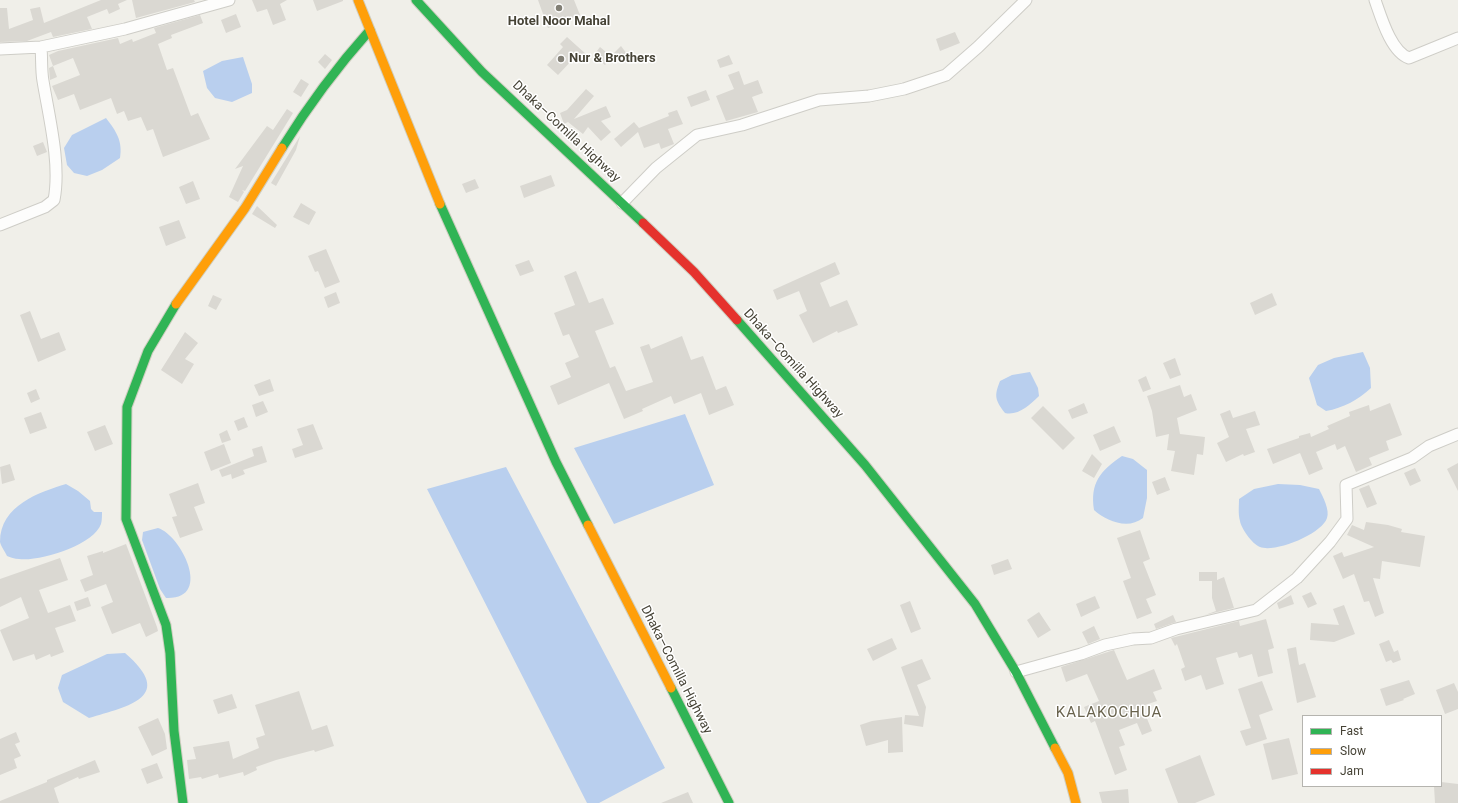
<!DOCTYPE html>
<html>
<head>
<meta charset="utf-8">
<style>
	body { margin:0 }
	#map { position:relative; width:1458px; height:803px; overflow:hidden; background:#f0efe9; font-family:Roboto,sans-serif }
	canvas { display:block }
	.legend { position:absolute; left:1302px; top:715px; width:140px; height:72px; box-sizing:border-box; background:#fff; border:1px solid #b5b4af; margin:0; padding:5px 7px; list-style:none; font-size:12px; color:#464336 }
	.legend li { display:flex; align-items:center; gap:8px; height:20px }
	.legend b { width:20px; border:1px solid #b5b4af }
</style>
</head>
<body>
<div id="map">
<canvas width="1458" height="803"></canvas>
<ul class="legend">
<li><b style="height:5px;background:#30b455"></b>Fast</li>
<li><b style="height:5px;background:#ff9f0a"></b>Slow</li>
<li><b style="height:5px;background:#e5322d"></b>Jam</li>
</ul>
</div>
<script>
const context = document.querySelector('canvas').getContext('2d');
context.lineJoin = 'round';
function fill(path, color) {
  context.fillStyle = color;
  context.fill(path, 'evenodd');
}
function strokePath(path, color, width, dash) {
  context.strokeStyle = color;
  context.lineWidth = width;
  context.lineCap = dash ? 'butt' : 'round';
  context.setLineDash(dash || []);
  context.stroke(path);
}
function write(font, color, halo, rows, align = 'center') {
  context.font = font + ' Roboto,sans-serif';
  context.lineWidth = 3;
  context.setLineDash([]);
  context.textBaseline = 'middle';
  context.strokeStyle = halo;
  context.fillStyle = color;
  for (const [text, x, y, turn = 0] of rows) {
    context.save();
    context.translate(x, y);
    context.rotate((+turn || 0) * Math.PI / 180);
    context.textAlign = isNaN(turn) ? turn : align;
    if (halo) context.strokeText(text, 0, 0);
    context.fillText(text, 0, 0);
    context.restore();
  }
}
fill(new Path2D(`
	M243,57L252,84V93L232,102L215,98L207,88L203,71L222,61Z
	M106,118C116,131 123,141 120,158L102,170L87,176L74,173L67,165L64,148L72,135Z
	M1363,352L1370,368L1371,388C1358,400 1343,408 1326,411L1317,405L1309,378L1318,365L1334,358Z
	M1030,372L1038,388L1039,396C1030,405 1018,416 1005,413C995,400 994,396 1000,381L1012,375Z
	M685,414L714,485L614,524L574,448Z
	M1122,456L1133,459L1147,470V498L1143,518C1128,530 1106,521 1094,510C1090,483 1100,471 1122,456Z
	M506,467L665,768L599,803H587L427,489Z
	M66,484L78,491L90,501L91,509L94,512H102C102,515 102,521 101,524C94,545 39,562 19,559C15,559 10,557 7,556C5,551 1,547 0,542C0,505 40,492 66,484Z
	M1278,484L1300,485L1319,489C1323,497 1330,510 1327,518C1322,534 1275,553 1260,547C1252,544 1241,528 1240,521C1238,514 1239,506 1239,499L1254,489Z
	M158,528C181,535 214,600 166,598L160,589L142,540L143,532Z
	M125,653C176,697 129,706 89,718L63,702L58,688L62,675L107,654Z`), '#b9cfee');
fill(new Path2D(`
	M101,0H127L118,4L120,9L109,14L107,9L87,17L92,29L53,37L51,32L27,41L0,42V8H7L9,29L33,20L30,9L40,7L44,23Z
	M132,0H194L195,2L136,18Z
	M252,0H287L280,4L286,20L273,25L267,9L257,12Z
	M313,0H343V1L317,11Z
	M538,0H574L580,15L548,28Z
	M236,14L241,27L226,33L221,20Z
	M200,15L203,23L171,35L172,38L158,44L167,70L173,68L191,116L198,113L210,139L163,157L153,129L147,131L141,117L128,121L124,111L117,114L111,98L80,110L74,94L58,100L52,86L80,75L73,58L53,66L49,55L58,51L118,38L120,44L132,39L133,42L156,33L154,28Z
	M955,32L960,43L940,51L936,39Z
	M567,37L587,55L580,63L574,58L558,75L547,65L563,47L560,44Z
	M621,46L627,54L620,61L613,54Z
	M600,47L612,57L605,65L594,55Z
	M325,54L332,60L325,69L318,62Z
	M729,55L733,64L720,68L717,60Z
	M53,66L57,77L50,80L49,68Z
	M739,71L744,85L758,80L763,93L752,97L758,112L726,121L716,96L734,89L728,75Z
	M301,79L309,84L301,97L293,92Z
	M586,89L594,96L574,119L606,106L611,117L601,121L611,132L601,141L588,127L583,134L568,122L564,124L560,113L567,110Z
	M706,90L710,100L691,107L687,97Z
	M287,109L293,113L245,191L242,190L244,192L238,202L229,197L243,166L235,169L267,126L273,130Z
	M677,110L683,124L668,129L674,144L661,149L659,143L644,148L638,132L621,147L614,139L634,122L639,128L669,116L668,113Z
	M300,136L296,150L276,186L271,183Z
	M43,142L47,152L37,156L33,146Z
	M551,175L555,186L524,198L520,186Z
	M475,179L479,188L466,193L462,184Z
	M193,181L200,199L186,204L179,187Z
	M301,203L316,212L309,225L293,217Z
	M257,206L277,225L275,228L252,214Z
	M179,220L186,238L166,246L159,227Z
	M326,249L340,282L325,288L318,271L315,272L308,256Z
	M529,260L534,271L520,276L515,265Z
	M835,262L840,274L820,283L830,307L847,300L858,325L838,333L837,331L813,343L799,315L807,311L799,291L777,300L773,290Z
	M576,271L589,303L603,298L614,324L595,331L610,368L615,366L626,391L653,382L640,347L649,344L651,349L682,336L691,360L703,356L716,390L726,386L734,405L709,415L701,393L674,404L671,396L642,409L643,411L624,419L609,383L558,405L550,386L571,377L565,363L579,357L569,334L563,336L554,313L575,305L564,276Z
	M336,292L340,303L328,308L324,297Z
	M1272,293L1277,305L1255,315L1250,303Z
	M213,295L222,299L216,310L208,306Z
	M30,311L41,339L59,332L66,350L38,362L20,315Z
	M185,332L198,343L185,359L194,364L182,384L161,370Z
	M1175,358L1181,375L1170,379L1163,363Z
	M1146,376L1151,389L1143,392L1138,380Z
	M270,379L274,391L259,396L254,385Z
	M1180,385L1184,397L1191,394L1197,410L1177,418L1180,434L1205,437L1203,455L1197,454L1194,475L1171,471L1175,451L1167,450L1169,434L1156,437L1152,411L1147,396Z
	M36,389L40,399L31,403L27,393Z
	M263,401L268,412L256,417L252,405Z
	M1084,403L1088,413L1072,419L1068,410Z
	M1390,403L1402,435L1386,441L1389,450L1369,458L1372,465L1356,472L1345,446L1337,450L1335,444L1316,452L1323,469L1309,475L1300,453L1273,464L1267,449L1299,438V436L1310,433L1311,437L1329,429L1327,426L1350,416L1349,412L1369,405L1370,411Z
	M1043,406L1075,438L1063,450L1031,418Z
	M1230,410L1233,418L1255,411L1260,425L1246,429L1255,452L1244,456L1243,454L1226,462L1217,443L1229,437L1220,414Z
	M41,412L47,428L30,434L24,418Z
	M244,417L248,427L238,431L234,421Z
	M313,424L323,449L295,458L292,449L303,445L297,429Z
	M105,425L113,444L95,451L87,432Z
	M1114,426L1121,442L1100,451L1093,435Z
	M227,430L231,440L222,443L219,434Z
	M224,444L231,463L211,471L204,452Z
	M262,446L267,462L243,470L245,474L232,479L231,474L222,477L219,470L254,456L252,449Z
	M1092,454L1102,464L1094,478L1082,471Z
	M1458,463V491L1447,469Z
	M10,464L15,480L2,484L0,467Z
	M1415,468L1421,481L1410,486L1404,473Z
	M1165,477L1170,490L1157,495L1152,482Z
	M198,483L205,503L194,507L203,530L180,538L172,517L177,516L169,494Z
	M1369,485L1377,504L1367,508L1359,489Z
	M1366,522L1388,525L1402,529L1401,532L1425,536L1420,567L1382,561L1380,579L1373,578L1384,613L1375,617L1369,601L1364,602L1354,574L1343,579L1333,556L1342,552L1344,557L1374,547L1347,535L1352,525L1364,530Z
	M1140,530L1150,559L1143,562L1156,595L1146,599L1152,613L1137,619L1123,581L1131,578L1117,538Z
	M126,544L157,627L158,631L146,637L140,623L112,634L101,607L113,602L106,584L85,592L80,580L93,575L87,556L103,551V553Z
	M60,558L68,580L39,590L48,613L70,605L76,621L55,628L64,652L51,657L50,654L36,660L34,654L13,661L0,630L29,618L21,597L0,607V579Z
	M1008,559L1012,569L994,575L991,565Z
	M1199,572H1217V580L1224,577L1234,608L1205,615L1216,611L1212,598V581H1199Z
	M1311,592L1317,604L1308,608L1302,596Z
	M1291,595L1294,604L1279,609L1277,603Z
	M1095,596L1100,608L1081,617L1076,604Z
	M88,597L91,606L77,611L74,602Z
	M910,601L921,629L911,633L900,605Z
	M1344,605L1355,634L1334,642L1310,640L1311,623L1339,625L1333,609Z
	M1039,612L1051,630L1038,638L1027,620Z
	M1173,615L1176,622L1156,629L1154,624Z
	M1266,619L1274,648L1268,650L1273,673L1258,677L1252,654L1239,658L1237,652L1216,658L1224,684L1206,690L1201,675L1185,681L1181,669L1185,667L1177,644L1175,646L1171,638L1239,621L1240,626Z
	M1094,626L1100,639L1088,644L1082,632Z
	M892,638L897,649L873,661L867,649Z
	M1389,640L1394,652L1398,650L1401,660L1393,663L1391,660L1386,662L1379,644Z
	M1296,647L1299,665L1305,663L1316,697L1297,703L1287,649Z
	M1114,650L1127,680L1154,669L1162,689L1153,692L1157,701L1142,706L1152,731L1142,735L1137,723L1119,730L1125,745L1119,747L1127,770L1115,775L1095,721L1091,723L1084,707L1099,701L1087,674L1066,682L1061,667Z
	M922,659L931,679L917,685L926,707L923,727L904,724L905,715L919,716L901,667Z
	M1409,680L1415,694L1403,699L1404,700L1386,706L1380,689Z
	M1262,681L1273,710L1259,715L1267,739L1246,746L1240,731L1251,728L1238,689Z
	M1454,683L1458,692V709L1445,714L1436,690Z
	M299,691L312,730L327,725L334,746L315,752L314,750L276,760L256,767L257,770L244,776L243,772L219,778L218,774L202,779L201,777L189,779L187,760L196,759L193,747L229,741L233,759L259,748L256,738L265,735L255,705Z
	M232,694L237,708L218,714L213,700Z
	M902,717L903,752L888,753V740L866,746L860,725L872,721Z
	M158,718L165,734L167,749L152,756L138,727Z
	M16,732L20,742L15,744L21,756L14,759L17,768L0,775V739Z
	M1289,738L1298,774L1272,780L1263,744Z
	M1200,755L1215,795L1195,803H1178L1165,769Z
	M95,760L100,772L79,779L78,777L54,788L59,803H0V801L47,782V780Z
	M157,763L163,778L147,784L141,769Z
	M1441,782L1458,784V803H1435L1434,786H1441Z
	M1128,789L1129,803H1102L1099,792Z
	M688,792L693,803H661Z`), '#dad8d2');
const street = new Path2D(`
	M1375,0C1381,17 1391,52 1409,58L1458,38
	M0,49L41,47L125,29L229,0
	M622,203L656,168L697,135L742,125L819,100L869,96L904,89L946,75L978,47L1026,0
	M0,225L45,207L54,200C61,164 49,117 43,81C41,70 42,58 41,47
	M1016,672L1081,654L1105,645L1133,639L1151,638L1176,629L1256,610L1297,578L1330,542L1347,519L1346,485L1412,458L1429,446L1458,434`);
const fast = new Path2D(`
	M416,0L482,72L643,223
	M282,148C308,106 337,67 370,30
	M440,204L556,462L588,525
	M176,304L148,351L127,407L126,519L166,625L170,653L174,731L183,803
	M737,320L865,465L975,604L1016,672L1055,748
	M671,688L729,803`);
const slow = new Path2D(`
	M358,0L440,204
	M176,304L245,208L282,148
	M588,525L671,688
	M1055,748L1068,773L1076,803`);
const jam = new Path2D(`
	M643,223L694,272L737,320`);
strokePath(street, '#cecdc7', 13);
strokePath(fast, '#cfcec0', 11);
strokePath(slow, '#cfcec0', 11);
strokePath(jam, '#cfcec0', 11);
strokePath(street, '#fdfdfc', 11);
strokePath(fast, '#30b455', 9);
strokePath(slow, '#ff9f0a', 9);
strokePath(jam, '#e5322d', 9);
for (const [x, y, r, color] of [
	[559,8,4,"#827f75"],
	[561,59,4,"#827f75"]
]) {
  const dot = new Path2D();
  dot.arc(x, y, r, 0, 2 * Math.PI);
  context.fillStyle = color;
  context.fill(dot);
  strokePath(dot, '#fff', 1.5);
}
write('bold 13px', '#464336', '#fff', [
	["Hotel Noor Mahal",559,22],
	["Nur & Brothers",569,59,"left"]
]);
write('13px', '#464336', '#fff', [
	["Dhaka–Comilla Highway",566,132,43],
	["Dhaka–Comilla Highway",793,364,48],
	["Dhaka–Comilla Highway",676,670,63]
]);
context.letterSpacing = '1px';
write('15px', '#69634d', '#fff', [
	["KALAKOCHUA",1109,713]
]);
context.letterSpacing = '0px';
</script>
</body>
</html>
